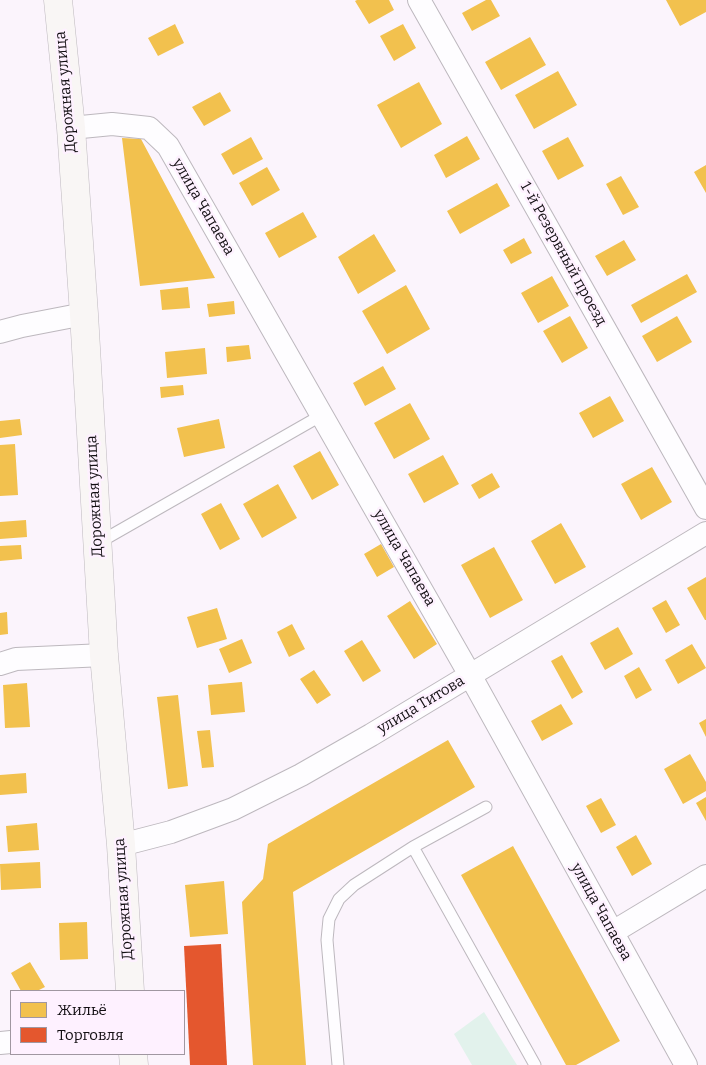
<!DOCTYPE html>
<html>
<head>
<meta charset="utf-8">
<style>
	body { margin:0 }
	#map { position:relative; width:706px; height:1065px; overflow:hidden; background:#fbf4fc; font-family:Bitter,serif }
	canvas { display:block }
	.legend { position:absolute; left:10px; top:990px; width:175px; height:65px; box-sizing:border-box; background:#fef1ff; border:1px solid #a097a1; margin:0; padding:6px 9px; list-style:none; font-size:15px; color:#130f13 }
	.legend li { display:flex; align-items:center; gap:10px; height:25px }
	.legend b { width:25px; border:1px solid #a097a1 }
</style>
</head>
<body>
<div id="map">
<canvas width="706" height="1065"></canvas>
<ul class="legend">
<li><b style="height:14px;background:#f2c14e"></b>Жильё</li>
<li><b style="height:14px;background:#e4572e"></b>Торговля</li>
</ul>
</div>
<script>
const context = document.querySelector('canvas').getContext('2d');
context.lineJoin = 'round';
function fill(path, color) {
  context.fillStyle = color;
  context.fill(path, 'evenodd');
}
function strokePath(path, color, width, dash) {
  context.strokeStyle = color;
  context.lineWidth = width;
  context.lineCap = dash ? 'butt' : 'round';
  context.setLineDash(dash || []);
  context.stroke(path);
}
function write(font, color, halo, rows, align = 'center') {
  context.font = font + ' Bitter,serif';
  context.lineWidth = 5;
  context.setLineDash([]);
  context.textBaseline = 'middle';
  context.strokeStyle = halo;
  context.fillStyle = color;
  for (const [text, x, y, turn = 0] of rows) {
    context.save();
    context.translate(x, y);
    context.rotate((+turn || 0) * Math.PI / 180);
    context.textAlign = isNaN(turn) ? turn : align;
    if (halo) context.strokeText(text, 0, 0);
    context.fillText(text, 0, 0);
    context.restore();
  }
}
fill(new Path2D(`
	M484,1012L517,1065H472L454,1034Z`), '#e2f2ec');
fill(new Path2D(`
	M357,0H389L394,10L369,24L355,1Z
	M486,0H491L500,16L472,31L462,13Z
	M666,0H706V12L680,26Z
	M175,24L184,43L158,56L148,38Z
	M403,24L416,48L394,61L380,36Z
	M530,37L546,65L501,90L485,62Z
	M558,71L577,105L534,129L515,95Z
	M419,82L442,124L401,148L377,105Z
	M220,92L231,111L204,126L192,107Z
	M467,136L480,159L446,178L434,155Z
	M251,137L263,159L233,175L221,154Z
	M568,137L584,166L558,180L542,151Z
	M122,138L141,139L215,278L140,286Z
	M706,165V193L694,172Z
	M267,167L280,190L252,206L239,183Z
	M621,176L639,207L623,215L606,184Z
	M497,183L510,206L460,234L447,211Z
	M303,212L317,237L279,258L265,233Z
	M374,234L396,271L358,294L338,257Z
	M524,238L532,253L511,264L503,250Z
	M624,240L636,260L607,276L595,256Z
	M687,274L697,292L641,323L631,305Z
	M552,276L569,306L538,323L521,293Z
	M406,285L430,329L387,354L362,311Z
	M188,287L190,308L162,310L160,290Z
	M234,301L235,314L209,317L207,304Z
	M570,316L588,348L562,363L543,331Z
	M677,316L692,342L657,362L642,336Z
	M249,345L251,359L227,362L226,347Z
	M205,348L207,374L167,378L165,352Z
	M383,366L396,389L365,406L353,383Z
	M183,385L184,395L161,398L160,387Z
	M610,396L624,421L593,438L579,413Z
	M410,403L430,439L394,459L374,423Z
	M20,419L22,435L0,438V421Z
	M219,419L225,448L184,457L177,428Z
	M15,444L18,495L0,496V445Z
	M320,451L339,485L312,500L293,466Z
	M443,455L459,484L424,503L408,474Z
	M652,467L672,502L641,520L621,484Z
	M492,473L500,487L479,499L471,485Z
	M278,484L297,518L262,538L243,504Z
	M221,503L240,539L220,550L201,514Z
	M26,520L27,537L0,539V522Z
	M561,523L586,567L555,584L531,541Z
	M381,544L394,567L377,577L364,554Z
	M21,545L22,559L0,561V546Z
	M494,547L523,600L490,618L461,565Z
	M706,577V620H705L687,588Z
	M666,600L680,625L666,633L652,608Z
	M410,601L437,644L414,659L387,616Z
	M217,608L227,639L197,648L187,617Z
	M7,612L8,634L0,635V613Z
	M292,624L305,649L289,657L277,632Z
	M618,627L633,654L605,670L590,643Z
	M242,639L252,663L229,673L219,649Z
	M362,640L381,671L363,682L344,651Z
	M692,644L706,668L678,684L665,660Z
	M562,655L583,692L572,699L551,661Z
	M639,667L652,690L636,699L624,676Z
	M314,670L331,695L317,704L300,679Z
	M242,682L245,712L211,715L208,685Z
	M27,683L30,727L5,728L3,685Z
	M178,695L188,786L168,789L157,697Z
	M561,704L573,724L542,741L531,721Z
	M706,719V737L699,723Z
	M210,730L214,767L202,768L197,731Z
	M448,740L475,787L293,892L306,1065H253L242,902L263,879L268,844Z
	M690,754L706,782V791L683,804L664,769Z
	M26,773L27,793L0,795V775Z
	M706,797V821L696,803Z
	M601,798L616,825L601,833L586,806Z
	M37,823L39,850L8,852L6,826Z
	M636,835L652,864L632,876L616,847Z
	M513,846L620,1041L576,1065H566L461,875Z
	M40,862L41,888L1,890L0,864Z
	M224,881L228,934L190,937L185,885Z
	M87,922L88,959L60,960L59,923Z
	M30,962L45,987L37,991H21L11,973Z`), '#f2c14e');
fill(new Path2D(`
	M221,944L227,1065H190L184,946Z`), '#e4572e');
const lane = new Path2D(`
	M98,543L322,415
	M413,847L486,807
	M338,1065L327,940L329,919L339,899L354,885L413,847L535,1065`);
const street = new Path2D(`
	M419,0L706,508
	M71,128L112,124L149,128L168,146L470,675L686,1065
	M0,332L22,326L84,314
	M0,664L16,659L104,655
	M121,845L171,832L233,809L301,775L371,735L706,533
	M613,932L706,876
	M0,1043L11,1042`);
const secondary = new Path2D(`
	M58,0L71,128L84,314L104,655L121,845L130,991
	M133,1054L134,1065`);
strokePath(lane, '#bdb8be', 13);
strokePath(street, '#bdb8be', 24);
strokePath(secondary, '#bdb8be', 29);
strokePath(lane, '#fefdff', 11);
strokePath(street, '#fefdff', 22);
strokePath(secondary, '#f9f6f5', 28);
write('15px', '#130f13', '#fef1ff', [
	["Дорожная улица",66,92,-95],
	["улица Чапаева",203,207,60],
	["1-й Резервный проезд",563,254,61],
	["Дорожная улица",95,496,-93],
	["улица Чапаева",404,558,60],
	["улица Титова",421,705,-31],
	["Дорожная улица",124,899,-94],
	["улица Чапаева",601,912,61]
]);
</script>
</body>
</html>
